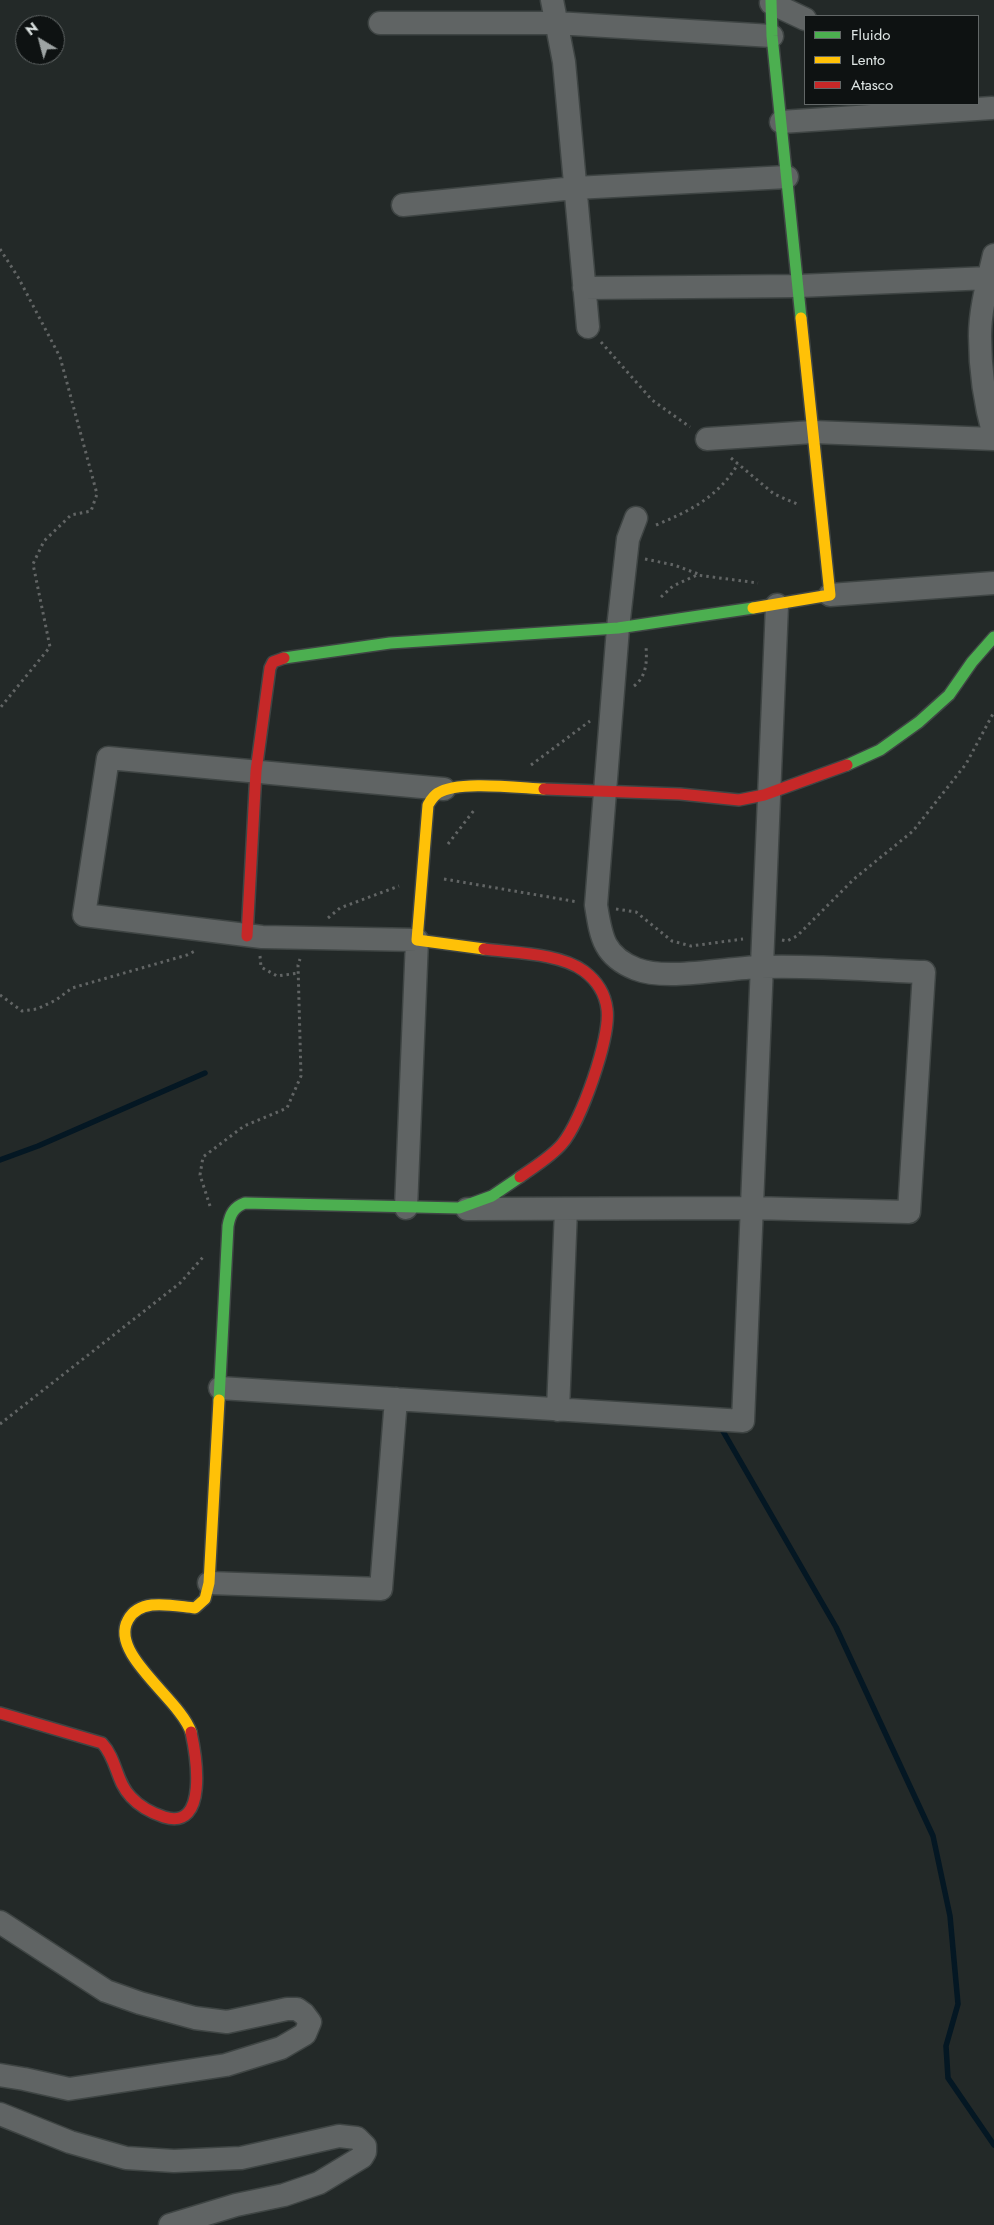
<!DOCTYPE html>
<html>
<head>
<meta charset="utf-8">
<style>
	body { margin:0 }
	#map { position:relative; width:994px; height:2225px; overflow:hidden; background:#232928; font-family:Jost,sans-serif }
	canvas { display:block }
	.legend { position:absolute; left:804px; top:15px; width:175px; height:90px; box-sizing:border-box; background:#0e1212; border:1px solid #626767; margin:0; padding:6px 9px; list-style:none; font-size:15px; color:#e0e7e6 }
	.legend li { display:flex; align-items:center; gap:10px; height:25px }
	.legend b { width:25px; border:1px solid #626767 }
	.north { position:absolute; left:15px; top:15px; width:50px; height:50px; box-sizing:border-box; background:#0e1212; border:1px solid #626767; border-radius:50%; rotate:323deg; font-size:14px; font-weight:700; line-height:20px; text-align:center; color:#e0e7e6 }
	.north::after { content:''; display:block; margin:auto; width:18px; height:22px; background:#9ea4a4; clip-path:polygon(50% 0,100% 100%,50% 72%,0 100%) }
</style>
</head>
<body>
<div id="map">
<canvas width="994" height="2225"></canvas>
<ul class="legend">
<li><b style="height:6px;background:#4caf50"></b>Fluido</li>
<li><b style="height:6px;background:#ffc107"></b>Lento</li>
<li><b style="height:6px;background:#c62828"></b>Atasco</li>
</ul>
<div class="north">N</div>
</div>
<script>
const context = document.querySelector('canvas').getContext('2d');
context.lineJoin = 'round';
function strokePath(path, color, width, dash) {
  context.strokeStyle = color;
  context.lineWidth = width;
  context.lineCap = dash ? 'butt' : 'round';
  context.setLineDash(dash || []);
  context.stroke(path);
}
strokePath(new Path2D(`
	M0,1160L38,1146L205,1073
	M720,1426L836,1627L933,1836L950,1916L958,2004L946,2046L948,2078L994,2145`), '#041723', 5.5);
const street = new Path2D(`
	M552,0L564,62L588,327
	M772,0L771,3L805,19
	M380,23H556L772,36
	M781,122L992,108
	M403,205L575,188L787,177
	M994,255C988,281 980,309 980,336C980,369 985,404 994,436
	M584,288L798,286L989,278
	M707,439L813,432L994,439
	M830,595L994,583
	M406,1208L417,940L262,937L84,915L108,758L444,789
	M467,1209L751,1208L909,1212L924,972C869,970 814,965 760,967C725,968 666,981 636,969C603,956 601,936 596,905L618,628L628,539L636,518
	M220,1388L743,1421L777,605
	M558,1410L566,1209
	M209,1583L381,1589L396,1399
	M0,1922L106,1991L140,2003L195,2018L227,2022L287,2009H297L304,2014L310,2022L305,2034L281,2048L226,2065L69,2089L24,2079L0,2075
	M0,2114L70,2142L126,2158L174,2161L241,2158L339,2136L357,2138L365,2146V2152L362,2157L319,2183L284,2195L236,2205L170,2225`);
const fast = new Path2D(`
	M771,0L772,36L801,318
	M284,658L390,643L618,628L753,608
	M847,765L880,750L919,722L949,695L972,662L994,637
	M219,1400L228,1226C230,1214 234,1207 245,1203L459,1208L492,1196L520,1177`);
const slow = new Path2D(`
	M753,608L830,595L801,318
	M484,949L417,940L428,805C431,800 433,796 438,793C458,780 520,788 544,789
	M191,1732C180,1699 109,1654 128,1620C140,1597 173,1606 195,1608L205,1599L209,1583L219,1400`);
const jam = new Path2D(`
	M544,789L680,794L739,800L764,795L847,765
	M247,936L256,771L270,668L273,662L284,658
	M484,949C514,953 560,953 584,971C596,980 605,993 607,1009C611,1037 581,1122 562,1144C551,1157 534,1167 520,1177
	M0,1713L102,1743C117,1759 116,1782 131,1797C140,1807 152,1813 164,1817C209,1831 196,1755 191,1732`);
strokePath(street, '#3f4544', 25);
strokePath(fast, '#3f4544', 14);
strokePath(slow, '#3f4544', 14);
strokePath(jam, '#3f4544', 14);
strokePath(new Path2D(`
	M0,249L18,277L60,357L97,494L91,511L71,515L44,541L33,564L50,647L0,708
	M601,342L652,400L690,427
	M731,458L774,494L797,504
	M656,525C690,511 718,497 738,464
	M645,559L674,565L701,575
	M661,597L673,586L697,575L758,583
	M634,686C647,676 647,661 646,646
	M531,765L590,721
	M448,844L475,809
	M444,879L578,902
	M616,909L636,912L672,941L691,946L743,939
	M328,918L340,908L399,886
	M782,940L787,941L797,936L854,879L913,831L966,764L994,712
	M260,956L261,967L277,976L299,973
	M0,995L22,1011L37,1009L56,1000L72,988L187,955L197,950
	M210,1206L200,1175L203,1157L244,1126L287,1108L301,1076L298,965L300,959
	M0,1424L180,1283L204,1256`), '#626565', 3, [2.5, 4]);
strokePath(street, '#606464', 22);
strokePath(fast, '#4caf50', 11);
strokePath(slow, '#ffc107', 11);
strokePath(jam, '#c62828', 11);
</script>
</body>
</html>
